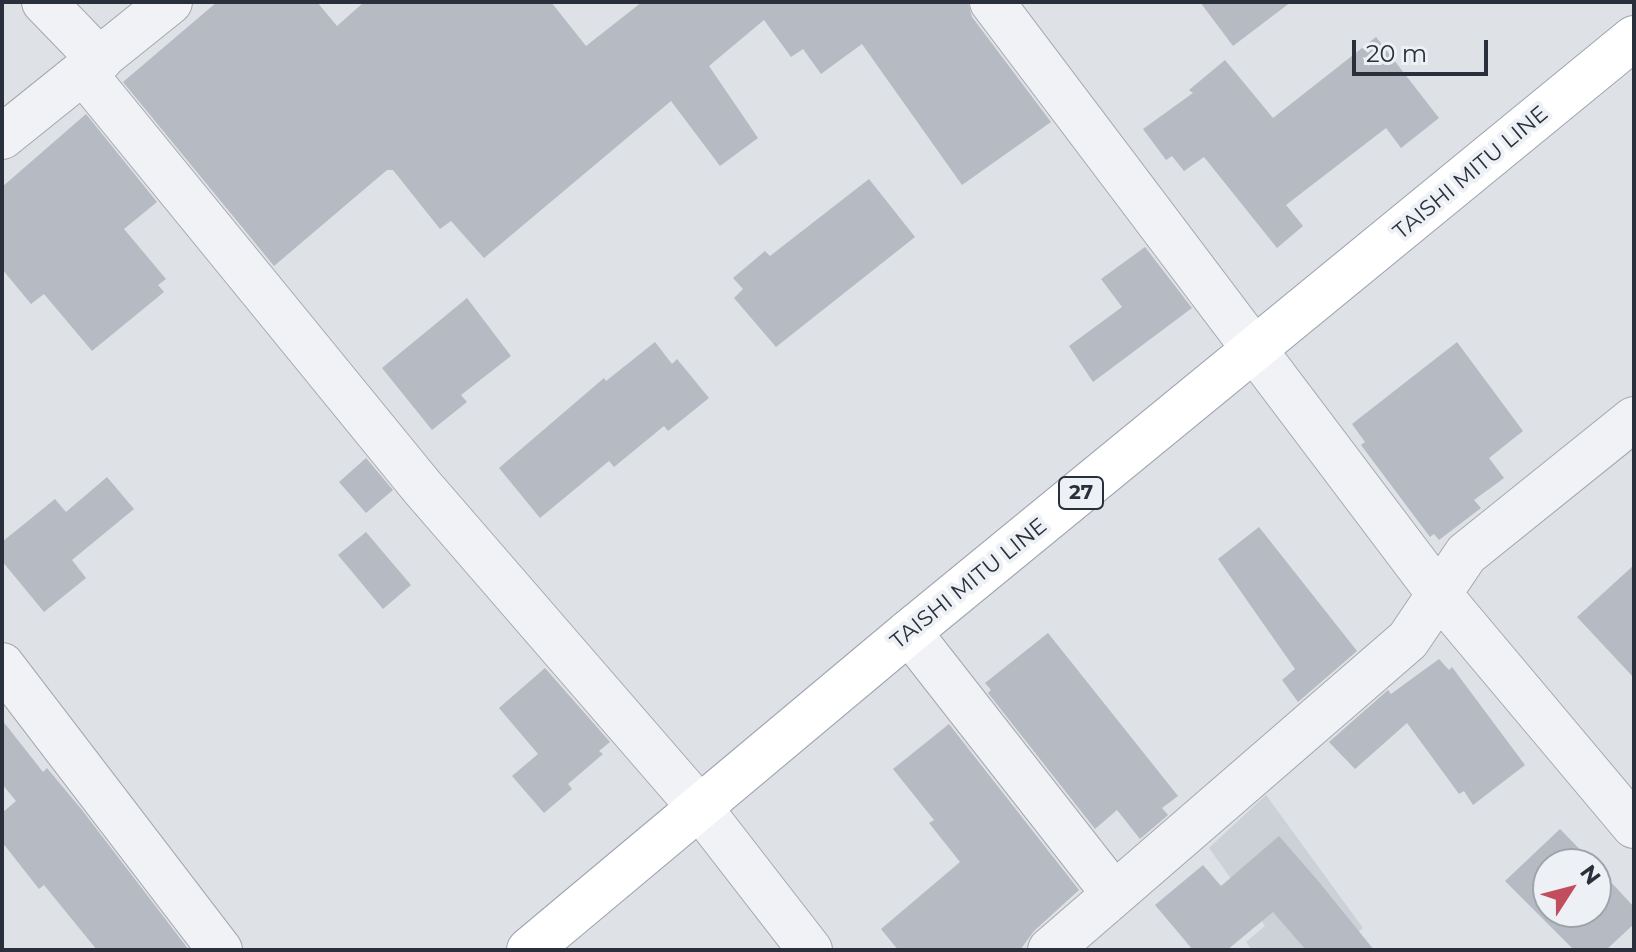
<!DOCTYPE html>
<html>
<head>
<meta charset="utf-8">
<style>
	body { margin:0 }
	#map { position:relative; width:1636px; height:952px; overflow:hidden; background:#dee1e6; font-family:Montserrat,sans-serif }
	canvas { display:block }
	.frame { position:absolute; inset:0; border:4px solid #292f3b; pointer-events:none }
	.north { position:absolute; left:1532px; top:848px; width:80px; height:80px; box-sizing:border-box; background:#edf0f4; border:2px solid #9fa3aa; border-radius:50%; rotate:54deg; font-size:22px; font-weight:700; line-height:32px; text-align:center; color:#292f3b }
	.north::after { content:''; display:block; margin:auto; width:28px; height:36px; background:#c14d5d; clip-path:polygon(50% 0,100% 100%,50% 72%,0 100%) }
	.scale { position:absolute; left:1352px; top:40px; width:136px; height:36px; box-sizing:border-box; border:4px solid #292f3b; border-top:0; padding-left:10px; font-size:24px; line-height:28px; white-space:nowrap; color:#292f3b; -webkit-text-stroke:6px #edf0f4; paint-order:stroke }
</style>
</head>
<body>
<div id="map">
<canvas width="1636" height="952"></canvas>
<div class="frame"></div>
<div class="north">N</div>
<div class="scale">20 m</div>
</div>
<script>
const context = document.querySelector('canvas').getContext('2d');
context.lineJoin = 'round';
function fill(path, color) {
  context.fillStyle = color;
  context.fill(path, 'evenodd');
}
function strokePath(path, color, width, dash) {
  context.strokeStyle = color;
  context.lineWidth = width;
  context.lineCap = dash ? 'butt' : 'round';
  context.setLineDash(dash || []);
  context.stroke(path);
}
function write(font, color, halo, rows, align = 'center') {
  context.font = font + ' Montserrat,sans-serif';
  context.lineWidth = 8;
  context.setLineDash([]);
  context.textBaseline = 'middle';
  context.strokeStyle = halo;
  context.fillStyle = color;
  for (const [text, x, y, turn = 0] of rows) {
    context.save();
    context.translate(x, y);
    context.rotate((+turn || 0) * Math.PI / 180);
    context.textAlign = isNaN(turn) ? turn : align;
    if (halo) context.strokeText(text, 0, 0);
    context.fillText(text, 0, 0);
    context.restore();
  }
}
fill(new Path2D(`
	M1266,795L1363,928L1335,950H1252L1246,942L1265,926L1209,848Z`), '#ccd0d7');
fill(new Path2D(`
	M217,2H317L337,26L364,2H551L586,46L642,2H968L972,17L1051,122L962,185L862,44L821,74L803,49L791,57L764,20L709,66L758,138L720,166L671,101L484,258L451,221L440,229L393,170H387L274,266L123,82Z
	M1200,2H1291L1233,46Z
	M1376,37L1439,118L1401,148L1386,128L1286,205L1303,226L1277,248L1204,157L1184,171L1172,156L1166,160L1143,129L1193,93L1189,90L1225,60L1273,118Z
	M86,114L157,202L124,229L166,279L158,285L164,292L92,351L44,294L31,304L2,269V187Z
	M869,179L915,237L776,347L734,298L743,289L733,278L765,251L770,256Z
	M1145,247L1192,308L1093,382L1069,346L1122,307L1101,279Z
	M467,298L511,356L461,395L467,402L432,430L382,368Z
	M655,342L672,364L677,359L709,398L668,431L664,426L614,467L609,461L540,518L499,468L604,378L606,381Z
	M1457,342L1523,431L1489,458L1504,478L1474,500L1481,508L1439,540L1434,534L1430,537L1361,445L1365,442L1352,424Z
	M366,458L393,490L366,513L339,482Z
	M107,477L134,509L72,560L86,578L44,612L2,561V542L55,499L66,512Z
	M1259,527L1357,651L1298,702L1282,680L1295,669L1218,559Z
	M366,532L411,585L383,609L338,555Z
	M1634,565V678L1577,617Z
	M1048,633L1178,796L1162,808L1168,815L1140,839L1117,810L1095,829L988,693L991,690L985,683Z
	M1439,659L1449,670L1452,667L1525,765L1473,805L1464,791L1459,794L1407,723L1355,769L1329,742L1388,690L1391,694Z
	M545,668L610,742L599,751L603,754L568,784L572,789L544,813L512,776L538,754L499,708Z
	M2,720L43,772L47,768L82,810L189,950H97L44,885L39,889L2,842V813L16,801L2,784Z
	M949,724L1079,890L1034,931L1020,950H898L881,929L960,862L929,823L934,820L893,769Z
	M1560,829L1594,864H1548V912H1596V866L1634,907V924L1606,950H1574L1505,881Z
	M1279,836L1319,882L1374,950H1306L1273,912L1227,950H1193L1155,905L1203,865L1221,886Z`), '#b6bac2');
const minor = new Path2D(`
	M44,2L100,60
	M992,2L1439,594L1634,826
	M84,73L422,487L700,808L810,950
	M909,632L1114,894
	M2,665L220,950
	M1050,950L1408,640L1466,554L1634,419`);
const tertiary = new Path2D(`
	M2,137L170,2`);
const primary = new Path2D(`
	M529,950L909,632L1634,38`);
strokePath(minor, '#a4a8af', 46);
strokePath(tertiary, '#a4a8af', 46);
strokePath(primary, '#9ea5b1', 46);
strokePath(minor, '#f0f2f5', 44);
strokePath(tertiary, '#f0f2f5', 44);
strokePath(primary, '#fff', 44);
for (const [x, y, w] of [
	[1081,493,44]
]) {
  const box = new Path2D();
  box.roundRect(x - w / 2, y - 16, w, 32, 6);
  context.fillStyle = '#edf0f4';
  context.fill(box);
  strokePath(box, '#292f3b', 2);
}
write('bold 20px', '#292f3b', null, [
	["27",1081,493]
]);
write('22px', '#292f3b', '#edf0f4', [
	["TAISHI MITU LINE",1471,173,-40],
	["TAISHI MITU LINE",969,584,-39]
]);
</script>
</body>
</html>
